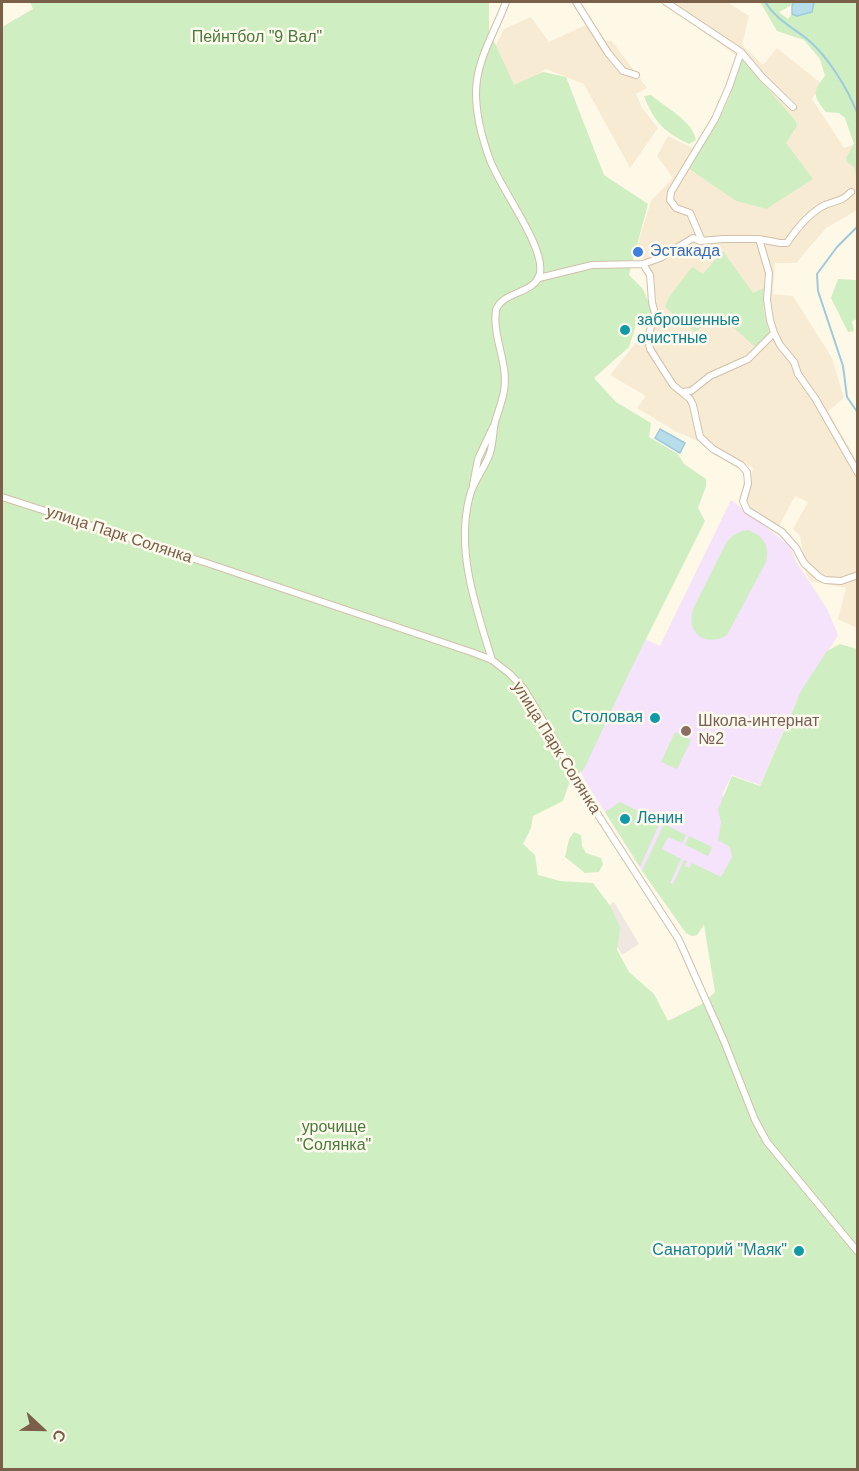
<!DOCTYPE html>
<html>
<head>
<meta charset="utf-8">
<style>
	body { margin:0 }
	#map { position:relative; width:859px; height:1471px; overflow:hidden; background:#fef8e6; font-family:Helvetica,sans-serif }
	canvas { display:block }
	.frame { position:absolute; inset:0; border:3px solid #7a6048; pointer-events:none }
	.north { position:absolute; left:12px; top:1399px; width:60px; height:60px; -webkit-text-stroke:4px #fffaee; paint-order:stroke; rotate:112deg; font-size:16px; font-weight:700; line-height:24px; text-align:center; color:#7a6048 }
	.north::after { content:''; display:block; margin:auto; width:21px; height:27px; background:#7a6048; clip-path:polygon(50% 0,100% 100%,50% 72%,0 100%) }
</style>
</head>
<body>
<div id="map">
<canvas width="859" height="1471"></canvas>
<div class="frame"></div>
<div class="north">С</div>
</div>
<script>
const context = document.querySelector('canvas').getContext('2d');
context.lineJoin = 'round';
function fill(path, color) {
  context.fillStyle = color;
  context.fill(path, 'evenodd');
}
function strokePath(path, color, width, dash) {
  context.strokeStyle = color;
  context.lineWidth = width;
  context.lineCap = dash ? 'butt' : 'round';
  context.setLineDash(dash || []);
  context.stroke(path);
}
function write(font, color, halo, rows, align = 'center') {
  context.font = font + ' Helvetica,sans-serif';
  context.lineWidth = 5;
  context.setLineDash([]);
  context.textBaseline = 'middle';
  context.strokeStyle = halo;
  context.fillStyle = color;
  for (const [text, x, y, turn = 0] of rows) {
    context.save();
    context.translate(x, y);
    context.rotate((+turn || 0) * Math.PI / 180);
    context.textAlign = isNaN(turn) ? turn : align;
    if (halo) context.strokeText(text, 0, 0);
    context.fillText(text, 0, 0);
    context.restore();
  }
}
fill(new Path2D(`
	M673,2H727L749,16L742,45L763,65L777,48L823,85L812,99L844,148L857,143V210L826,228L796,263H775L773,294L793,296L832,358L844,398L828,411L857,461V628L838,619L846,588L810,581L799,558L803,553L800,536L793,529L808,502L795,496L776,532L743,512L753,468L723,452L675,431L637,408L646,396L610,375L658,315L653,273L644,260L634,256L651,201L673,178L657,156L668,136L698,151L689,168L736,201L766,209L786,143L797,126L796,121L742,59L672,10Z
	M531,17L549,42L592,22L606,41H612L647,88L636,94L642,108L658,128L630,168L584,84L546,69L514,91L494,49L504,29Z`), '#f7ebd3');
fill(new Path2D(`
	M614,902L639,944L622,955L605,925L600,911Z`), '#eee8e0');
fill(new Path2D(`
	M731,500L790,546L795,560L827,609L838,635L795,704L760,785L732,775L722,795L749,816L753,824L697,935L692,936L686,933L642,871L586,782L574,759L640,637L660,646Z`), '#f5e2fb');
fill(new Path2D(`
	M30,2H489V30L514,85L543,72L566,77L604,175L648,204L629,275L643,289L654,316L637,322L629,347L594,378L616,402L651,423L649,437L678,454L684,464L706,479V486L698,508L705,521L629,673L584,769L570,781L563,801L533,816L531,828L523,844L535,855L538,875L560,881L593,883L611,907L620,928L617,950L629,972L654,994L668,1021L702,1004L715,992L704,925L697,935L692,936L686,933L642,871L664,824L686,835L682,843L668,837L662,849L681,859L670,883L673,884L684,860L687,861L685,866L689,868L692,863L721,877L732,857L730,847L718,840L721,822L718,810L732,776L760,786L801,691L827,651L840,644L857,649V1469L2,1470V27L33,9Z
	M760,2H797L779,12L788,19L792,14L797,16L812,12L814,2H857V181L854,167L847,162L846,158L854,144L845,118L839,113L826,112C813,96 812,92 825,76L820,59L804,40L777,31Z
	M742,59L796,121L797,126L786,143L813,179L766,209L736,201L688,168C696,153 707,139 716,124C728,104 735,81 742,59Z
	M651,95C666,108 692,120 696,140L689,144C664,132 654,122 644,96Z
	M723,251L753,293L764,288L763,308L769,333L755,347L718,313L695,332L665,307L669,297L692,267L703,274Z
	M857,275V319L852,321L854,331L848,332L831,298L838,279L856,280Z
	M747,530C764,535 770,546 766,562L727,635C705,648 686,633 693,609L726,543C732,535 737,532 747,530Z
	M675,732L691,740L677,769L661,762Z
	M620,802L660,822L640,867L605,812Z
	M574,832L581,835L582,846L586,853L601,858L603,864L599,872L585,873L565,857L569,839Z
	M689,836L712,847L708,856L685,845Z`), '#cfeec2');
const water = new Path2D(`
	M794,2H814L812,12L797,16L792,14V6Z
	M660,429L685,443L680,453L655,438Z`);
fill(water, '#b8ddea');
strokePath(water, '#9dcbdd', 1.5);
strokePath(new Path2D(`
	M765,2C776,19 790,26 806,38C828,56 848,89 858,115
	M858,226L837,247L817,274L818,291L843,366L847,397L858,413`), '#9dcbdd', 2);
const street = new Path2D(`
	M576,2L608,53L623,71L636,75
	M666,2L741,52L762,77L793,107
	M851,192C841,202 837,200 825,205C809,213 797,228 787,243H780L759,239L769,273L767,300L770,320L774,333L780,345L794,362L798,374L815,398L858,473
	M702,241L690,213L676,208L670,200L671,192L715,119L729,87L741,52
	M643,264L650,275L652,302L655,314L648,337L650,349L673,385L690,399L693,405L700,437L713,449L741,465L747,472L748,484L743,501L747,510L782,532L796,548L804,563L819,577L825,580L841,581L858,575
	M539,278L592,265L643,264L660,258L693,238L700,241L723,239H759
	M682,392L691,391L710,376L748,359L774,333
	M473,485L478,459L493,427
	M2,497L207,563L474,653L492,660L510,674L524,689L554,739L582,790L679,940L724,1041L755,1120L767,1142L858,1252
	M492,660C476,608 455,549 470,495C474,480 485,468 490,453C493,443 493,432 495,422C498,412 502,402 504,391C509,364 492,337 496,310C503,290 535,295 540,273C545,246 500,188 490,160C483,141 476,114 476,93C476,60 495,32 506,2`);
strokePath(street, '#d1c0aa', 8);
strokePath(street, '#fff', 6);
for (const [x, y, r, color] of [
	[638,252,6,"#3f7fe0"],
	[625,330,6,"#0f9aa8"],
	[655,718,6,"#0f9aa8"],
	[686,731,6,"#8d6e63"],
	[625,819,6,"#0f9aa8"],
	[799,1251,6,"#0f9aa8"]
]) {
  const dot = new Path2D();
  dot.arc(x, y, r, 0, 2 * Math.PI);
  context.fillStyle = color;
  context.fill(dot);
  strokePath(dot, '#fffaee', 2);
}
write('16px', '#477b3c', '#fffaee', [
	["Пейнтбол \"9 Вал\"",257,38],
	["урочище",334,1128],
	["\"Солянка\"",334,1146]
]);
write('16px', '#366cbe', '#fffaee', [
	["Эстакада",650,252]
], 'left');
write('16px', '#0d838f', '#fffaee', [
	["заброшенные",637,321],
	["очистные",637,339],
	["Столовая",643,718,"right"],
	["Ленин",637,819],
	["Санаторий \"Маяк\"",787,1251,"right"]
], 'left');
write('16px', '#7a6048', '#fffaee', [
	["улица Парк Солянка",119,535,18],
	["улица Парк Солянка",556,748,58]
]);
write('16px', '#785e54', '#fffaee', [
	["Школа-интернат",698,722],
	["№2",698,740]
], 'left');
</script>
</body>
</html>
